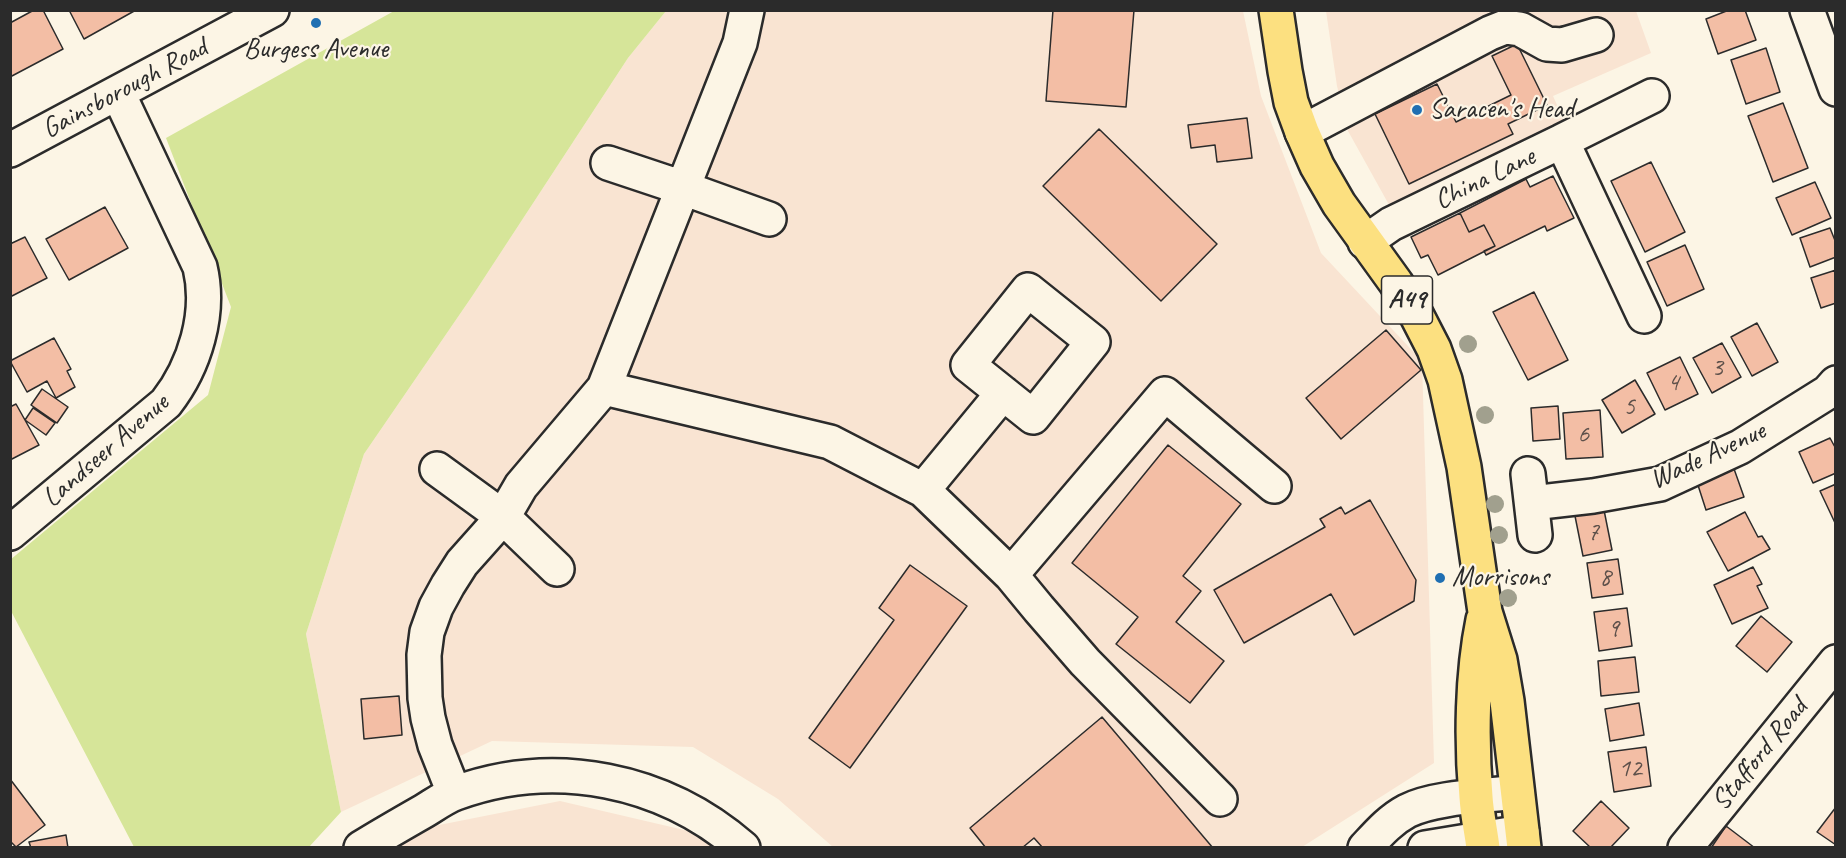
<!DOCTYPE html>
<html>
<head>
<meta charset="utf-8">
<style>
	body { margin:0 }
	#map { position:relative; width:1846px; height:858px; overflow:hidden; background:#fcf5e5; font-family:Caveat,sans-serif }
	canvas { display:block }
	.frame { position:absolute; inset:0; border:12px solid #2b2b2b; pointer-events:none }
</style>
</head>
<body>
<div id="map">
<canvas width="1846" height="858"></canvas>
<div class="frame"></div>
</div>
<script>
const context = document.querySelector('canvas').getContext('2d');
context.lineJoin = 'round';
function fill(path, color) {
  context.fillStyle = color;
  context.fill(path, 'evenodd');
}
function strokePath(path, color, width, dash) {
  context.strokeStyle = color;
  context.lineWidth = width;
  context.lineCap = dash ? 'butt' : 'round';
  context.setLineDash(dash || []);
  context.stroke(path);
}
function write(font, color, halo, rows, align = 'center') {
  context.font = font + ' Caveat,sans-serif';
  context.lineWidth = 4.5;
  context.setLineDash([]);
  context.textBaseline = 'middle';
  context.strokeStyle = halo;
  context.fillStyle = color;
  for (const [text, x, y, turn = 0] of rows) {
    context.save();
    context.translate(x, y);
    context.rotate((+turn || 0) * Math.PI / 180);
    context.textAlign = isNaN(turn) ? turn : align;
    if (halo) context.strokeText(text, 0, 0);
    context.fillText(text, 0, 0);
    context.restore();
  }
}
fill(new Path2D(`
	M666,11H1243L1261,96L1321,253L1422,361L1434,763L1302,847H833L778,799L693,747L492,741L341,812L306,634L364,454L473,295L628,58Z
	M1326,11H1636L1651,53L1553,96L1567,127L1393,212L1348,131L1337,86Z
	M560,801L697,833L714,847L393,848L424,828Z`), '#f9e4d2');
fill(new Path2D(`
	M394,11H666L628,58L473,295L364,454L306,634L341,812L309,847H134L11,611L10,560L208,395L231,307L166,138Z`), '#d6e599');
const building = new Path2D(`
	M34,10H43L63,49L10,77V23Z
	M69,10H136L84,39Z
	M1053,10H1134L1126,107L1046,101Z
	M1729,10H1745L1756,40L1718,54L1706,19Z
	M1517,44L1547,105L1508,124L1513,134L1409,184L1375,114L1437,84L1456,122L1511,95L1492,56Z
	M1766,48L1780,92L1746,104L1731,60Z
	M1783,103L1808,168L1773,182L1748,116Z
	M1247,118L1252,158L1217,162L1215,145L1191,148L1188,125Z
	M1099,129L1217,244L1161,301L1043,186Z
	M1651,162L1685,232L1645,252L1611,181Z
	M1553,176L1574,218L1547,231L1545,226L1486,255L1484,251L1495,246L1484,225L1469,232L1460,213L1526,179L1530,187Z
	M1815,182L1831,218L1792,235L1776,198Z
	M105,207L128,248L69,280L46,239Z
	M1460,213L1469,232L1484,225L1495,246L1438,275L1428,255L1421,258L1411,237Z
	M1830,228L1836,243V257L1810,267L1800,238Z
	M25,237L47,278L10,297V244Z
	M1685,245L1704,289L1667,306L1647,262Z
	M1836,270V303L1821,308L1811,278Z
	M1534,292L1568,360L1528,380L1493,312Z
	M1757,323L1778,362L1752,376L1731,337Z
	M1386,330L1421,370L1341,439L1306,398Z
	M54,338L71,369L67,371L75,387L56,398L47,381L27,392L10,361Z
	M1722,343L1741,377L1712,393L1693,358Z
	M1680,357L1698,394L1665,410L1647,373Z
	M1635,380L1655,414L1622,433L1602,400Z
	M42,389L68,407L57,423L31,405Z
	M16,404L39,445L10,460V407Z
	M1558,406L1560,439L1533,441L1531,408Z
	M33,408L55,423L46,435L25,420Z
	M1600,410L1603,457L1566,459L1563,413Z
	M1830,438L1836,449V473L1813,483L1799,452Z
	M1168,445L1241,504L1183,576L1201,591L1176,622L1224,661L1190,703L1116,644L1138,617L1072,563Z
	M1733,466L1744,497L1706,510L1696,479Z
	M1836,484V525L1820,491Z
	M1370,500L1416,580L1414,601L1354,635L1331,594L1244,643L1214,590L1325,527L1320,519L1341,507L1345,514Z
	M1604,510L1612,550L1583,556L1575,516Z
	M1745,512L1758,537L1762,536L1770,549L1728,571L1707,532Z
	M1618,559L1623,594L1592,598L1587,563Z
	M910,565L967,606L850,768L809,738L894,620L879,608Z
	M1753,567L1762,584L1757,586L1768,608L1732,624L1714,585Z
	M1627,608L1632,646L1599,651L1594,612Z
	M1761,616L1792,642L1767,672L1736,646Z
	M1635,657L1639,692L1601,696L1598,661Z
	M399,696L402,735L364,739L361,699Z
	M1639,703L1644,735L1610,741L1605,709Z
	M1102,717L1213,848H1043L1034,838L1022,848H986L970,828Z
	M1646,747L1651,786L1614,792L1608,752Z
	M10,779L45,825L16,847L10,841Z
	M1601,801L1629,828L1610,848H1591L1573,831Z
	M1836,807V845L1817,832Z
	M1726,826L1755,848H1711Z
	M66,835L68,848H31L29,842Z`);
fill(building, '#f3bea5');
strokePath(building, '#2b2b2b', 1.5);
const minor = new Path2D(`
	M1807,10L1836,89
	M1302,132L1490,33L1505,27L1520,29L1547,44L1562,45L1596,35
	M1562,141L1652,96
	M10,150L272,10
	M608,163L683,188L769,219
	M1365,242L1391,224L1562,141L1644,316
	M1028,290L1093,342L1033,417L968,365Z
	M604,388L830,442L923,490L1011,575L1039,609L1085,662L1220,799
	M437,469L503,517L557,569
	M1528,474L1535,535
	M923,490L1003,393
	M1532,503L1593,496L1660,484L1740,447L1828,392L1836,383
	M10,533L166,403C195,366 211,313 200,267L118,93
	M1011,575L1165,394L1274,486
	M454,793L435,745L428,718L425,698L424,655L427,632L436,607L448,585L462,563L503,517L521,486L604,388L740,43L747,10
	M361,848C382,835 403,823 424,811C434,805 445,797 456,793C555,757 664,779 743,848
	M1365,848C1378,834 1390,820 1407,811C1434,797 1487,796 1517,792
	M1425,848L1522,832
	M1685,848L1836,662`);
const highway = new Path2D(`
	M1276,10L1285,71L1291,102L1302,132L1317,166L1339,204L1396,283L1417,316L1434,349L1445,380L1464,467L1485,612L1500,660L1507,701L1524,848
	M1483,848C1481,831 1477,814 1476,797C1471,741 1472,674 1483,620`);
strokePath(minor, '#2b2b2b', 38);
strokePath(highway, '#2b2b2b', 38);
strokePath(minor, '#fcf5e5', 33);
strokePath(highway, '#fce080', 33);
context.fillStyle = '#a1a08e';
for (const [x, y] of [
	[1468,344],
	[1485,415],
	[1495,504],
	[1499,535],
	[1508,598]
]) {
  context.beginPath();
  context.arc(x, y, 9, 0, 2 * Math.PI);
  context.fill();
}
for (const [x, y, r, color] of [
	[316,23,6,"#1f6fb2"],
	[1417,110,6,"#1f6fb2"],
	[1440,578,6,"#1f6fb2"]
]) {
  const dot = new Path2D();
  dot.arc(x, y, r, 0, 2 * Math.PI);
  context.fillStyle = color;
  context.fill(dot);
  strokePath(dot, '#fcf5e5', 2);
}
write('26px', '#5d504a', null, [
	["3",1717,368],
	["4",1673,383],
	["5",1629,407],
	["6",1583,435],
	["7",1593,533],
	["8",1605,578],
	["9",1613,629],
	["12",1630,769]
]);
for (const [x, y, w] of [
	[1407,300,51]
]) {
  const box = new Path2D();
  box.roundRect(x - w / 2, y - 24, w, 48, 4.5);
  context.fillStyle = '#fcf5e5';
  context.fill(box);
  strokePath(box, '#2b2b2b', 1.5);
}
write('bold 27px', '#2b2b2b', null, [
	["A49",1407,300]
]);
write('28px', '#2b2b2b', '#fcf5e5', [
	["Burgess Avenue",316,50,"center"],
	["Saracen's Head",1429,110],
	["Morrisons",1452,578]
], 'left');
write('28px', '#2b2b2b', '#fcf5e5', [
	["Gainsborough Road",125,89,-28],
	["China Lane",1485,179,-26],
	["Landseer Avenue",106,451,-41],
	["Wade Avenue",1708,456,-25],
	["Stafford Road",1760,755,-51]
]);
</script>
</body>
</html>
